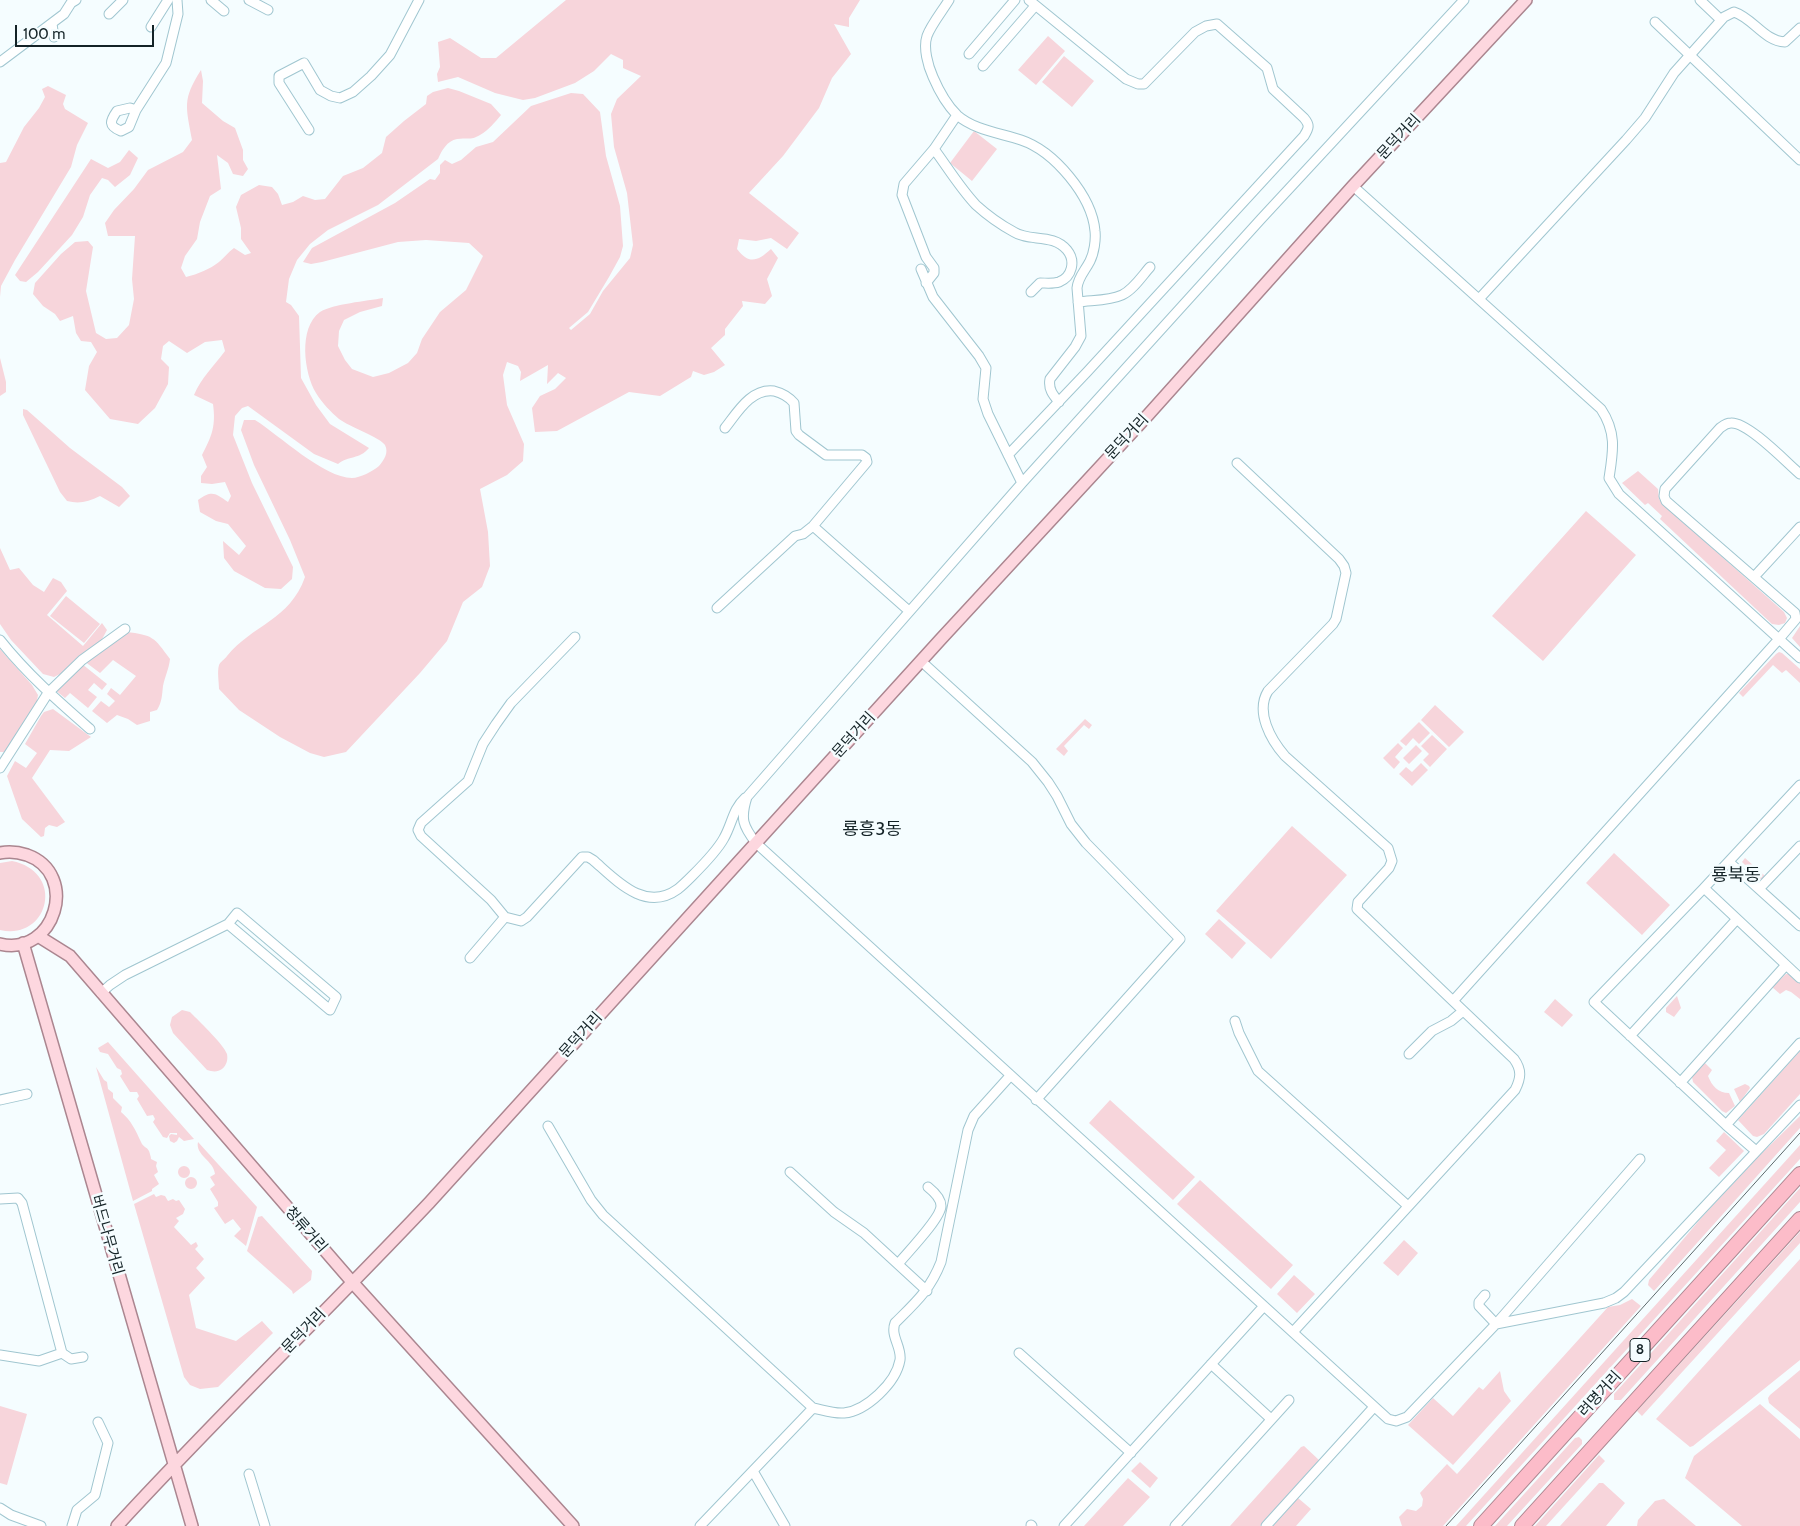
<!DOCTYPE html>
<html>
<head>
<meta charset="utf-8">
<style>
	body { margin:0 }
	#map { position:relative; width:1800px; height:1526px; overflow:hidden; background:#f5fdff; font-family:Cabin,sans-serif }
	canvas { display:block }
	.scale { position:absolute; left:15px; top:25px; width:139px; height:22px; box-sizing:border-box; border:2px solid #142327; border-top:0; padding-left:6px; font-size:15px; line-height:18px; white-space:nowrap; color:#142327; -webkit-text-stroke:4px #f5fdff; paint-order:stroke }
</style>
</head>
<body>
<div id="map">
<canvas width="1800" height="1526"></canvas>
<div class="scale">100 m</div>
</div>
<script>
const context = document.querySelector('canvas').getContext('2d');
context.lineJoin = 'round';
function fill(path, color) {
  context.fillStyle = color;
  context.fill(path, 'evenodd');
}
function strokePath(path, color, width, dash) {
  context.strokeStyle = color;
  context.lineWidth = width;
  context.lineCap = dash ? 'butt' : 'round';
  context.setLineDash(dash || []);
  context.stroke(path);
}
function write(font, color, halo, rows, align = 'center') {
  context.font = font + ' Cabin,"Noto Sans KR",sans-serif';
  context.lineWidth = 5;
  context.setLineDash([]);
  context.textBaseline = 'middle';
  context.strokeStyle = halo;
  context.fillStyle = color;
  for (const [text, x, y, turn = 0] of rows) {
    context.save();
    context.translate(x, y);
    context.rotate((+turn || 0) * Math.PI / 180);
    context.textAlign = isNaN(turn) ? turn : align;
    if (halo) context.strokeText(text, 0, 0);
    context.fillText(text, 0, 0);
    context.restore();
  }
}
fill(new Path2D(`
	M566,0H860L849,18V27L834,24L851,54L832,78L819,108L783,156L749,193L799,233L787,249L771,238L756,241L739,239L737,249C749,265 758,261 771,249L778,258L767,279L772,296L765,304L742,301L743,306L725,329V335L711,348L725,365L714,372L704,375L693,371L691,377L660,396L629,392L557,431L535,432L532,408L540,396L555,389L566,378L558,373L547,384L548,365L520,381L521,372L518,366L507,362L503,375L507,405L524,444L523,461L507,475L480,489L488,532L490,566L482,587L463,602L447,641L420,673L346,752L324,757L310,753L280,737L239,710L219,689C219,682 217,672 219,665C220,662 225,659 227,656C252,625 290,620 305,577L290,540L254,465L241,430L244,420H255C279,435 324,478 352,478C360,478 373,471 379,466C384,460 389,453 385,445C381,438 348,426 339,419C331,412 322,403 316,393C304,373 298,328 320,312C333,304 367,301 383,298L382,306L360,312L344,320L339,331L338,346L345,360L352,369L373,377L389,373L408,363L417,353L422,339L440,312L466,290L483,256L469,243L426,240L398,242L322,262L311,264L303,262L312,248L395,203L430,179L435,180L440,173V165L445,160L452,164L461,160L476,147L493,142L531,106L571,93L583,94L600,112L606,156L620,206L623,246L620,257L609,277L588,312L569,328L571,330L590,314L603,291L630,258L633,245L627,193L614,147L611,114L617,99L641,76L623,68V60L611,54L594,71L575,83L535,98L523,100L495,93L458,77L438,82L437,74L440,67L438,42L450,38L481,58H496Z
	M1048,36L1065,51L1036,85L1018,70Z
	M1064,56L1094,81L1072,107L1042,82Z
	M201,70L203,81L202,103L223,121L235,128L243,150V160L248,169L243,176L233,174L228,163L217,155L221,189L210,196L200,222L197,239L185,256L181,268L186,277C198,274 210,269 219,262C225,257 228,252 234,248L245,255L251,253L241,239V228L236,207L241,195L259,185L272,187L278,194L282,205L293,202L303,196L315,200L325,199L343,176L363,168L382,153L386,137L404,121L426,104L427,96L433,92L448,88L459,91L491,104L501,115C495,122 489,130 480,135C470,141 466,137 457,139C447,141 442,150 438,159L378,205L328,230L310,244L297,260L289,279L286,302L291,305L299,316L301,378L316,405L330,424L369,448C359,460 349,455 338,464L314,454L248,406L242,408L235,416L233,435L252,483L293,567L292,579L281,589L265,588L234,571L224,558L223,541L239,555L246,546L228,524L216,521L200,512L198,500C212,490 215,493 228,502L231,496L225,482L212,484L201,483V476L207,467L202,455C212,436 216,426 213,404L194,395C201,378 214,366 225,351L222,340L205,342L187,353L169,341L163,346L161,359L169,367L168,384L155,408L138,424L110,419L85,390L89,366L97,352L91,342L81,341L76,333L73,316L60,321L55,314L43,306L33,294L35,283L61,254L75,242L88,241L93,247L86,291L96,333L106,339L117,338L129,325L134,299L132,279L135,236H108L105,223L114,210L134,189L148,170L183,152L192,140C186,106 182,100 201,70Z
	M48,86L66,95L63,104L65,109L88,123L77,145L71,167L15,260L1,286L0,297V163L6,162L24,127L39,108L45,97L42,89Z
	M974,131L997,149L972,181L950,163Z
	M129,150L138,158L130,175L115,187L108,180L102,178L90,195L83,217L72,235L38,272L26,282L20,281L15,275L91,159L108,168L120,162Z
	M0,358L6,382V392L0,396Z
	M23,409L27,410L70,448L122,487L130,496L119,507L100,496C88,502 79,504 67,501L60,492L23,415Z
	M1638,471L1658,489L1659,499L1665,506L1784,612L1787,618L1785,623L1779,625L1772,624L1660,519L1662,516L1648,503L1645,505L1622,483Z
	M1586,511L1636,555L1543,661L1492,616Z
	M0,548L10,570L19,568L33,585L44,592L53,578L61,582L67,591L47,615L83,646L102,623L107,630L101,641L64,672L54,677L43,674L11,640L0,624Z
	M66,596L100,624L84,643L50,616Z
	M1800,626V647L1792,638Z
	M126,632C153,635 154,637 170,659C169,669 165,676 163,686C162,695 162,702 157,710L150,712V721L137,725L128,719L117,715L107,723L92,711L101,701L109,707L115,701L107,694L111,688L120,695L136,676L113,660L100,673L84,661Z
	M0,649L32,685L38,695L36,706L7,752H0Z
	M1779,652L1782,653L1800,669V683L1786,670L1782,673L1773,665L1743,697L1739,693L1776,654Z
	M82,664L107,684L102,690L94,683L88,690L97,697L88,708L70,693L65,698L55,690Z
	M1435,705L1464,732L1449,747L1421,720Z
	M53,709L91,737L69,751L50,750L32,778L65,822L57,827L49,825L45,828L44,836L41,837L22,819L7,776L15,761L26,768L37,753L25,744L41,716L44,712Z
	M1085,719L1092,725L1089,729L1084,725L1064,746L1068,751L1064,756L1056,749Z
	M1419,722L1430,733L1419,744L1413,738L1406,746L1400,741Z
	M1432,735L1447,749L1430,767L1423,760L1429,754L1421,746Z
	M1398,743L1403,748L1395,757L1400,762L1394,769L1383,758Z
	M1416,745L1422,751L1409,764L1403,758Z
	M1421,763L1428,770L1412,786L1399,774L1406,767L1412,772Z
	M1292,826L1347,875L1271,959L1216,911Z
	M1614,853L1670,905L1642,935L1586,883Z
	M1745,858L1765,876L1761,880L1742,862Z
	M12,861C66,872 49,941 0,930V863Z
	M1219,919L1246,943L1232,959L1205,934Z
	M1786,974H1792L1800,982V999L1791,992L1786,990L1780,994L1772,987Z
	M1677,996L1681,1008L1674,1017L1666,1012V1008Z
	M1555,999L1573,1015L1562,1027L1544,1012Z
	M182,1010L190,1012L193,1015C201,1023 224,1045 227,1054C228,1059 227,1065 222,1069C218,1072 213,1072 207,1070L173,1033L170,1025L172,1017Z
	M108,1042L194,1139L184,1141L179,1137L177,1141L174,1143L170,1141L169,1136L171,1134L177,1135V1133H170L167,1138L163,1137L153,1122L155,1119L153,1115L147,1116L137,1099L139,1096L137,1092H130L120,1076L122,1074L121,1070L117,1068L108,1054L100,1052L98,1048Z
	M1800,1051V1094L1764,1134L1757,1137L1753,1136L1738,1120Z
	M1705,1063L1712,1070L1708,1076C1712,1086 1718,1093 1729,1093L1735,1106L1726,1113L1722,1111L1693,1082L1692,1077Z
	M96,1067L104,1080L107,1082L108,1089L113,1093V1098L122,1107L121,1112C131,1120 136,1131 141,1142C143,1147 147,1147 149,1151C150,1154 151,1157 151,1159L157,1162L156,1166L158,1172L154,1175L159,1184L152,1189V1191L133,1201Z
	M1745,1084L1749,1086L1750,1088L1740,1102L1734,1089Z
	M1110,1100L1195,1177L1173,1200L1089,1123Z
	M1800,1116V1128L1654,1291L1648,1285L1649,1280L1702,1217L1757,1158Z
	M1724,1132L1744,1151L1719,1177L1709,1168L1726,1150L1716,1141Z
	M198,1142L257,1207L246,1246L234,1236L241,1229L233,1219L225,1224L214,1208L218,1206V1202L210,1189L215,1185L210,1177L215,1174C214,1161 195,1155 198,1142Z
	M1800,1145V1159L1466,1526H1456Z
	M178 1172a6 6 0 1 1 12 0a6 6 0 1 1-12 0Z
	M185 1183a6 6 0 1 1 12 0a6 6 0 1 1-12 0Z
	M1200,1180L1293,1265L1271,1289L1177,1204Z
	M1800,1188V1202L1621,1400H1614V1394Z
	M154,1194L156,1197L161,1195L165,1196L168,1201L173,1199L176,1201L179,1200L185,1209L183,1214L176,1218L179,1221L174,1227L191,1245L196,1242L198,1246L195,1249L204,1259L196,1268L205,1278L189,1295L196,1328L236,1341L262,1321L273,1333L218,1387L200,1389L190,1385L184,1377L134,1204Z
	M262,1216L312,1271L311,1280L293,1294L292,1291L247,1251L258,1217Z
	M1800,1232V1243L1642,1416L1637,1411Z
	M1404,1240L1418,1253L1398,1276L1383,1263Z
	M1800,1259V1360L1693,1446L1690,1447L1656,1419Z
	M1294,1275L1315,1294L1297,1313L1277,1294Z
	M1632,1299L1641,1306L1443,1526H1402L1399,1517L1407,1509L1416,1511L1422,1506L1423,1499L1420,1493L1447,1464L1457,1474L1608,1307L1620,1305Z
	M1800,1370V1429L1769,1403L1768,1398L1770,1395Z
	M1500,1371L1504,1391L1511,1401L1453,1465L1408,1425L1433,1398L1453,1416L1479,1387L1483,1390Z
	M1760,1404L1800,1439V1526H1742L1685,1478L1694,1456Z
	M0,1406L27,1414L7,1485L0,1483Z
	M1579,1437L1582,1440V1444L1507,1526H1495L1575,1438Z
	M1304,1446L1319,1460L1260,1526H1230L1301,1447Z
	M1599,1455L1605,1461L1546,1526H1535Z
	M1140,1462L1158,1478L1150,1488L1131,1471Z
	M1128,1478L1150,1497L1123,1526H1084Z
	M1599,1483H1603L1625,1503L1606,1526H1560Z
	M1298,1498L1311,1509L1296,1526H1273Z
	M1664,1499L1696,1526H1637L1638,1520L1655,1501Z`), '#f7d5db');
const minor = new Path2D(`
	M211,0L224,11
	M249,0L268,10
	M949,0C943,10 931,25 927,36C923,48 928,66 933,77C939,91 946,104 957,115C974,130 1000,133 1021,140C1054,151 1092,196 1095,231C1096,240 1094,253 1090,261C1085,271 1078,277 1077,288L1081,336L1075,347L1050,379C1048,389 1053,395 1059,402
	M1464,0L1261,219L1022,483L747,797C740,819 743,826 756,843L1388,1419L1396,1421L1407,1417L1496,1324L1640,1159
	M1700,0L1721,20
	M109,14L123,0
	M1655,22L1800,160
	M52,24L54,37
	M151,27L168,0
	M969,54L1015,0
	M0,62L64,14L71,3L76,0
	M983,66L1035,6
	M136,110L130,108L117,111C110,121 108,126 121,131L129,127L136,110L166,63L178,14L177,0
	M309,130L279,83V76L304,63L320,90L331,96L340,98L353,92L371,76L390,55L419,0
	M934,149C948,168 960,188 976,205C987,215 1001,225 1014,232C1029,242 1053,233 1067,250C1076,261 1072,277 1059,282C1053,284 1046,283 1040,283L1031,292
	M921,269L933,297L979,356L986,368L983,399L988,414L1022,483
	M926,283L934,273V268L926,257L902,195L904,184L934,149L957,115
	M1479,299L1626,140L1645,118L1674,73L1724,17L1734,12C1753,18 1764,41 1785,42L1800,28
	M1078,302C1092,300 1109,301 1122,295C1133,290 1142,276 1150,267
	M1008,455L1087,372L1304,136C1309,128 1310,125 1304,118L1273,89L1267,68L1217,24L1206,26L1195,32L1144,84H1138L1126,79L1029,0
	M1237,463L1339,559L1344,566L1346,573L1336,619L1333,624L1268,691C1255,712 1271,740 1285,756L1388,848L1392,861L1389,868L1358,902L1357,909L1453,1001
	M1800,474C1786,462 1748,422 1731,423C1726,423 1724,425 1720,428L1665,489L1664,496L1666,501L1795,613L1796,619L1779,639L1800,658
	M813,526L909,611
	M1754,577L1800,527
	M717,608L795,536L803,534L813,526L867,462L866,458L862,455H826L799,435L796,431L794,403C788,396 782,393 774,391C751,388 737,413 725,428
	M0,640C27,674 58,701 90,729
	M921,661L1032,762L1048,782L1057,796L1071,824L1086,843L1180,939L1036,1100
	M0,768L48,693L82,660L125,629
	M1729,862L1800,926
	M1704,888L1800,785
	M1759,889L1800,846
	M505,917L491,900L421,836L418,830L421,823L468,781L483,744L496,724L511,703L575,637
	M470,958L505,917L521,921L527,917L582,857H588L593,860C616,880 645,913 678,889C683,885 688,880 692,876C703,865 717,851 724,838C732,824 733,809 745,798
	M101,993L110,985L125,975L228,924L237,913L336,997L330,1010L228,924
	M1235,1021L1239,1033L1258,1071L1408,1206
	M1630,1036L1737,919
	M1409,1054L1432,1031L1451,1021L1463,1011
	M1680,1083L1786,965
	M0,1100L27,1094
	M1726,1125L1594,1002L1704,888L1800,978
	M548,1126L591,1200L603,1215L813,1408L700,1526
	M1756,1151L1726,1125L1800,1043
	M790,1172L834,1212L864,1233L927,1291
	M0,1199L18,1198L22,1203L62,1353
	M898,1264C907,1253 941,1218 941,1206C941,1199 933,1191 928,1187
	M1485,1295L1479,1302V1306L1496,1324L1604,1303L1616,1298L1624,1292L1800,1105
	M1293,1332L1515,1090C1521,1078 1522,1070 1514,1059L1453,1001L1779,639L1619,494L1609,478C1613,452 1617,433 1601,409L1353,186
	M1019,1353L1131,1453
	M0,1355L39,1361L62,1353L71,1359L83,1357
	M1211,1364L1271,1419
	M813,1408C823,1410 834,1414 844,1413C866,1411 896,1383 900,1360C902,1347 890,1336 895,1323C916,1302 930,1290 941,1262L968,1130L974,1116L1010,1076
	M753,1471L785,1526
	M249,1474L265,1526
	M0,1508L11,1515L41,1526
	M1031,1525L1032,1526
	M72,1526L77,1510L95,1495L108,1443L98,1422
	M1064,1526L1264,1306
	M1175,1526L1289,1400
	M1266,1526L1374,1407`);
const major = new Path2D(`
	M0,853C9,851 18,852 27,855C80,874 55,957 0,944
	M38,936L70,956L353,1283L573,1526
	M23,943L192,1526
	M117,1526C218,1416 326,1312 429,1203L940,640L1148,415L1353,186L1526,0`);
const highway = new Path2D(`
	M1481,1526L1800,1174
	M1522,1526L1800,1219`);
strokePath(minor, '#a0c6d0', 11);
strokePath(major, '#ab8690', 14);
strokePath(highway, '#ab8690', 16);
strokePath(minor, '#fff', 9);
strokePath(major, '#fdd7df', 11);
strokePath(highway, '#fcbcc9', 14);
strokePath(new Path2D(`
	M1446,1526L1800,1133`), '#5e6b6e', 1);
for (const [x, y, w] of [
	[1640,1350,20]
]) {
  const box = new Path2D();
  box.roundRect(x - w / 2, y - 11.5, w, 23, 4);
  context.fillStyle = '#f5fdff';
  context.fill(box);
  strokePath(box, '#142327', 1);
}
write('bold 14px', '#142327', null, [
	["8",1640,1350]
]);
write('15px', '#142327', '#f5fdff', [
	["문덕거리",1399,137,-47],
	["문덕거리",1127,437,-47],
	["문덕거리",854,735,-48],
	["문덕거리",581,1035,-48],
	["청류거리",306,1230,49],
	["버드나무거리",107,1235,74],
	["문덕거리",304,1331,-46],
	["려명거리",1600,1394,-48]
]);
write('18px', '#142327', '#f5fdff', [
	["룡흥3동",872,830],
	["룡북동",1736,876]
]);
</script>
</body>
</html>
